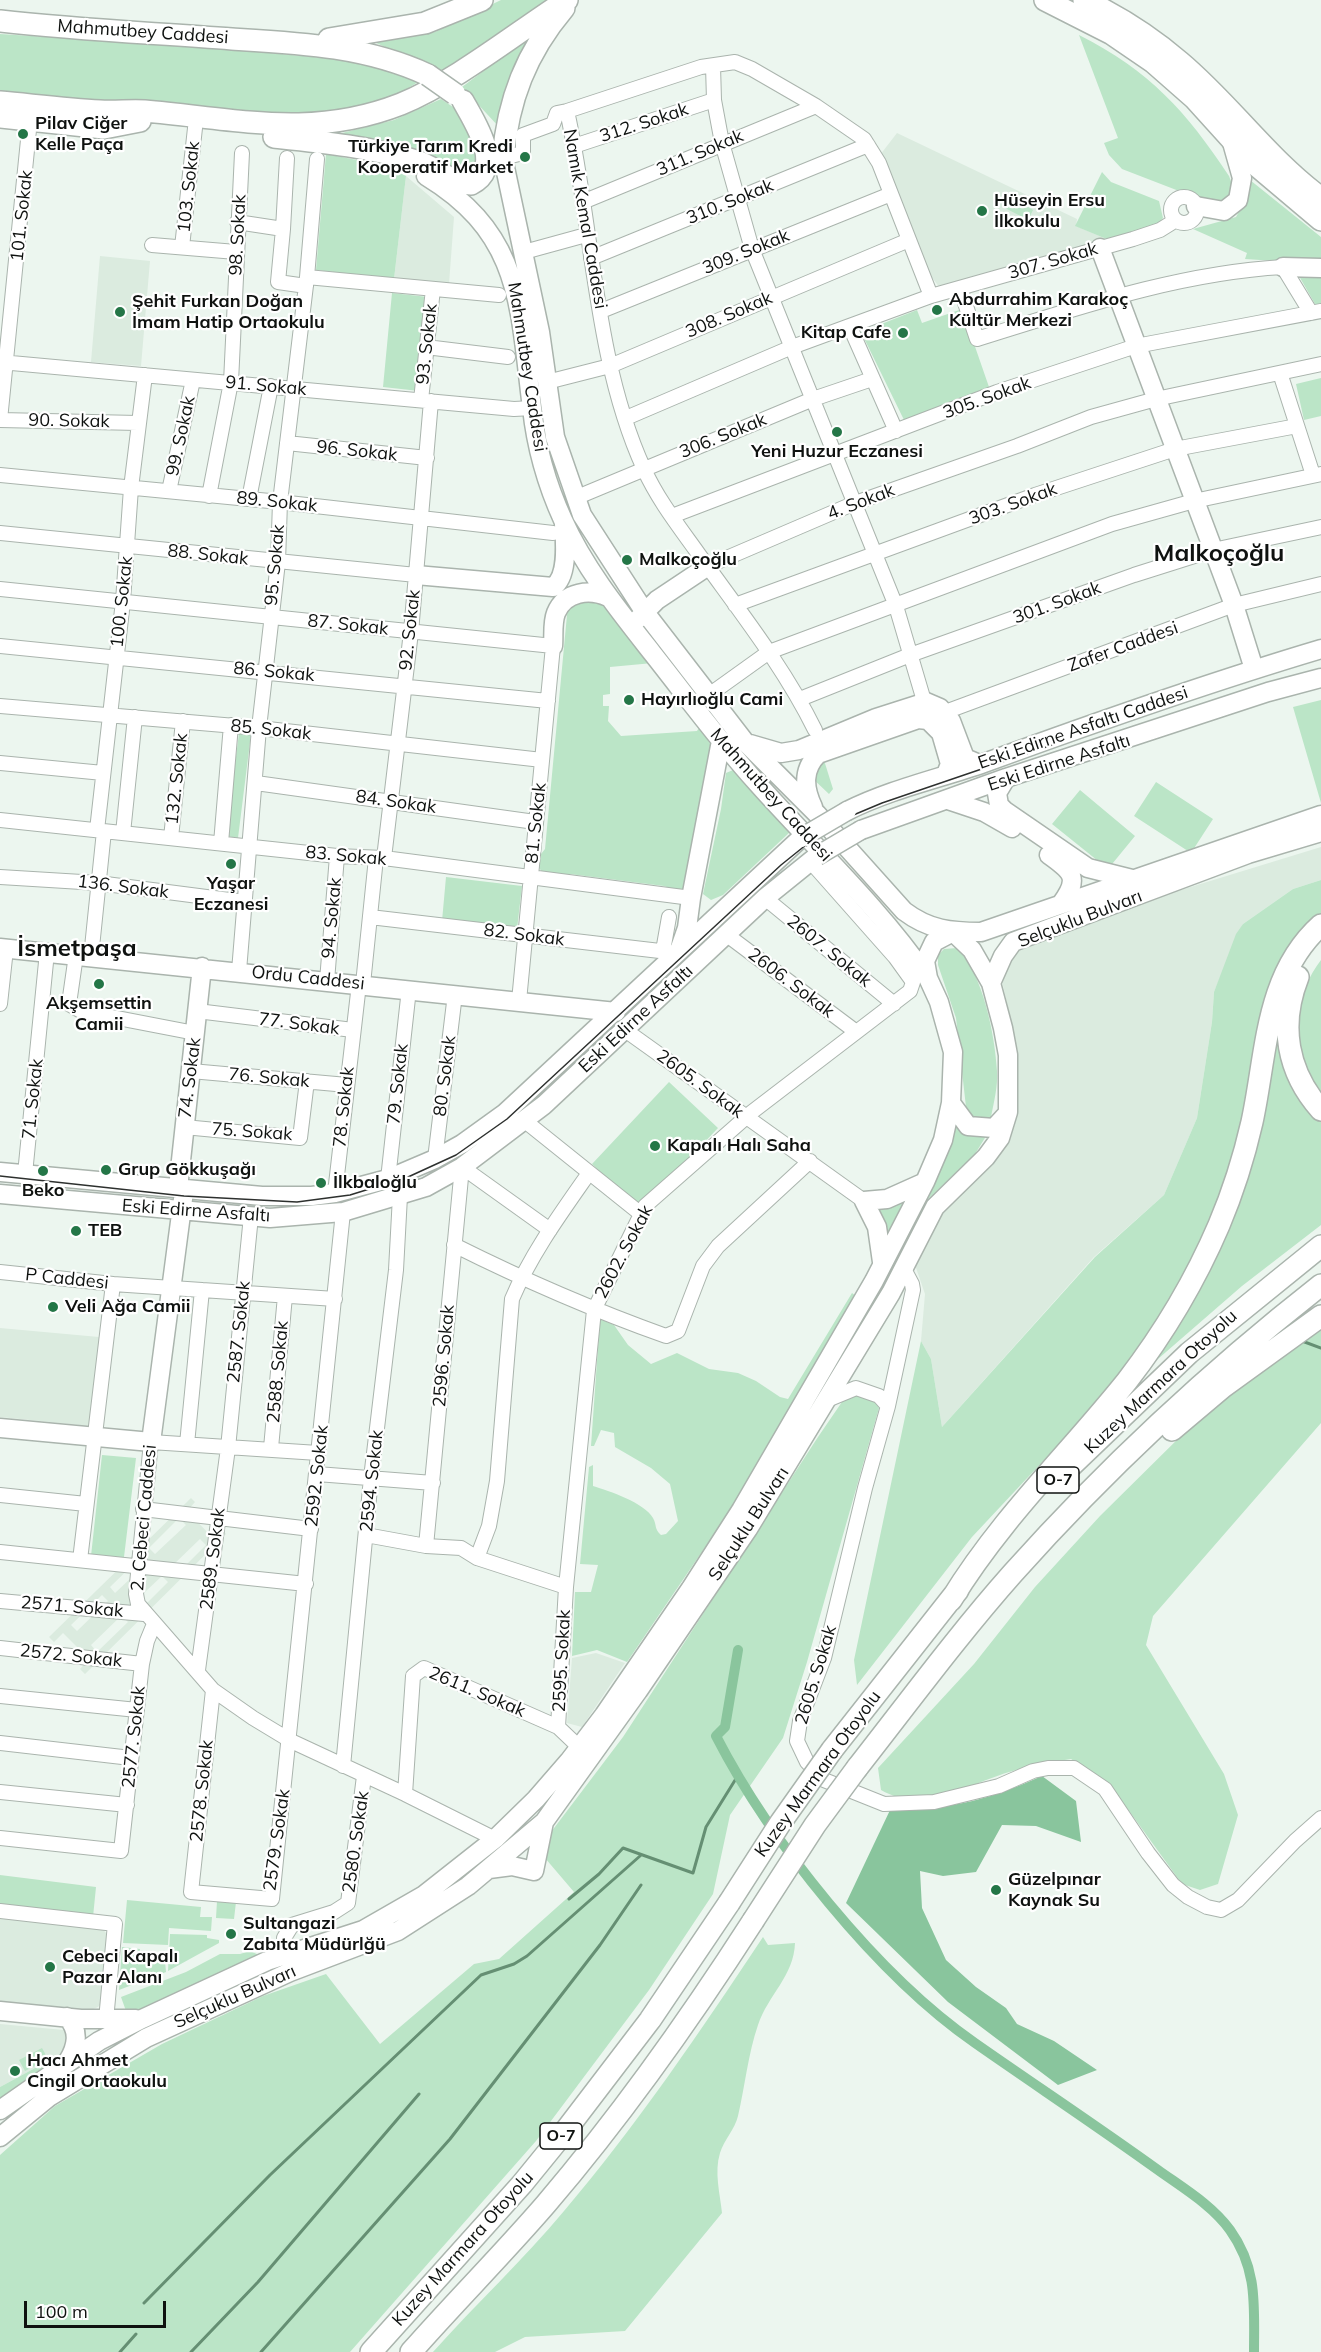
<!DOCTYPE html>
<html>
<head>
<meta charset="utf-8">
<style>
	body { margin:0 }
	#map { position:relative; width:1321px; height:2352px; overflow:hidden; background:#ecf6ef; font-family:Mulish,sans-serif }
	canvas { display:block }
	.scale { position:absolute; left:24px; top:2301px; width:142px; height:27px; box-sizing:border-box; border:3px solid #0f1210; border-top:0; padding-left:8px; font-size:18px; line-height:21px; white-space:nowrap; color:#0f1210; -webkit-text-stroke:4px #fff; paint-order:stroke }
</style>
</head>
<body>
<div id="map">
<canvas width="1321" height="2352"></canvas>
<div class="scale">100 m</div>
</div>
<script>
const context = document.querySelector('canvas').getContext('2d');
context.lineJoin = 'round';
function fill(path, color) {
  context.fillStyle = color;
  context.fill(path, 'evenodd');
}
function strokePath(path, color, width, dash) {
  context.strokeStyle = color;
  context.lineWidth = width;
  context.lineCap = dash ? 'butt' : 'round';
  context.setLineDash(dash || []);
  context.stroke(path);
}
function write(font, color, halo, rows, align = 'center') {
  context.font = font + ' Mulish,sans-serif';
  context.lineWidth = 4.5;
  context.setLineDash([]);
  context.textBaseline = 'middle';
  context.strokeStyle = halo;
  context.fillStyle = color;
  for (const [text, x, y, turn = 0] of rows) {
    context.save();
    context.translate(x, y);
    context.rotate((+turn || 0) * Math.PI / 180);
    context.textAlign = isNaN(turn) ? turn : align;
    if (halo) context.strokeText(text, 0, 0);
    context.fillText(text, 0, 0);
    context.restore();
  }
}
fill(new Path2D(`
	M897,133L1077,219L1076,226L1109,240L940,288L927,271L880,155Z
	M406,176L454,217L449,284L394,279Z
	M100,256L150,261L141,366L91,362Z
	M1321,847V880L1293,889L1243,924L1214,992L1212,1022L1197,1118L1164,1195L1094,1257L942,1427L931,1359L921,1341L925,1294L914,1262L938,1213L1013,1118L1018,1052L1002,981L1011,950L1083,920Z
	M0,1328L99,1337L90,1426L0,1417Z
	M191,1498L195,1502L187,1511L213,1538L222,1529L226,1534L85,1674L80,1669L89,1659L63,1633L54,1642L49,1637ZM179,1518L186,1525L155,1554L149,1548ZM200,1539L206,1545L176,1575L170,1568ZM142,1556L148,1562L115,1593L110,1587ZM162,1576L168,1582L136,1614L129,1607ZM102,1595L108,1601L77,1631L71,1625ZM121,1616L128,1622L97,1652L91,1645Z
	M596,1653L625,1663L582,1727L567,1723L572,1658Z
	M0,1907L93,1917L110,1938L104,2000L98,2007L79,2015L0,2007Z
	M0,2024L64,2030L67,2034V2045L59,2055L0,2087Z`), '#dbebdf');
fill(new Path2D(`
	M501,0H556L443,73L374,42L435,32Z
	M541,28L499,127L462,87Z
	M0,34C94,40 188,44 282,54C330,59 374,60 418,82L386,102L324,117L212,112L0,92Z
	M1079,35C1150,71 1186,111 1229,176L1234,189L1223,208L1122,169L1109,155L1104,143L1118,138Z
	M441,99L456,109L483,159L467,176L397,143L334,135L394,120Z
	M326,154L383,165L406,176L394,279L316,270Z
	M1102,172L1111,182L1159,201L1163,218L1159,223L1109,240L1075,226Z
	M1250,180L1321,237V264L1245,259L1247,253L1193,229L1236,217L1246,199Z
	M1011,197L1033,210L1028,220L1005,208Z
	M1299,276L1321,277V304H1315Z
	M392,293L428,297L419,391L383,387Z
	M962,309L989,387L904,420L861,332L917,310L922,323Z
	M1321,378V416L1304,420L1296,384Z
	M600,599L653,663L610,667V694L603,695V706H609L608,721L621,736L697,731L700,726L715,752L687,887L679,891L664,886L570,874L569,877L543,873L539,868L541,854L545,849L567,615C571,599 586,599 600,599Z
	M1321,700V803L1293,707Z
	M239,733L251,734L238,838L226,836Z
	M823,757L833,789L829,794L810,776Z
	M733,770L769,804L767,809L791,831L723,895L711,900L703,894L721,809L726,773Z
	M1156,782L1213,819L1191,853L1134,816Z
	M1080,790L1135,836L1108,869L1052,824Z
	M446,877L522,886L517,929L442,921Z
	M1321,880V917L1303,931L1233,1166L1212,1225L1170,1306L1103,1397L972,1537L857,1685L854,1660L921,1341L931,1359L942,1427L1095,1257L1164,1195L1197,1118L1212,1022L1214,992L1236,934L1243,924L1293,889Z
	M957,948C983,973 995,1036 997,1071C998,1086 994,1102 991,1117L985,1121L967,1116L956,1018L938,965V955L944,949Z
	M1321,960V1095C1316,1087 1309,1079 1306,1071C1289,1035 1297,991 1321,960Z
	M1279,1021L1321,1120V1225L1242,1286L1151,1365L1193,1297Z
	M669,1082L718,1128L640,1210L592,1164Z
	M952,1117L988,1133L975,1154L923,1204Z
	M909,1197L888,1240L882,1217L872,1204Z
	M852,1293L856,1296L729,1512L627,1662L597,1650L572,1656L575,1592H591L598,1565L580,1564L589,1467L593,1465V1486C609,1491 645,1503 653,1518C657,1525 654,1529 661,1535L666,1534L678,1521L670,1484L651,1468L615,1447L614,1433L601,1430L594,1446H591L600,1319L614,1325L628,1345L651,1364L677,1353L709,1369L738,1373L756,1381L780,1397L788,1399Z
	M1321,1325V1423L1153,1616L1146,1645L1224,1774L1238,1815L1218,1884L1200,1890L1182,1884L1111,1786L1071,1759C1053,1762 1034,1765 1016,1770C974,1781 923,1815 881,1790L878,1768L974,1664L1035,1587L1100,1516L1191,1426Z
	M855,1393L875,1400L879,1408L807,1662L783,1738L730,1815L713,1894L649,1990L536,2141L350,2352H0V2155L55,2106L162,2044L263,1996L326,1974L380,2044L474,1964L499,1959L574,1892L545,1858V1840L623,1737L818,1437L844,1399Z
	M102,1455L136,1458L124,1557L91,1556Z
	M0,1875L96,1887L93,1917L0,1907Z
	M127,1900L201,1907L200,1917H212L211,1931L169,1928L168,1945L123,1943Z
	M217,1901L236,1902L234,1919L216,1918Z
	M170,1934L207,1935V1938L219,1940V1943L168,1971Z
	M763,1937L768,1945L795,1943C794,1976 768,1995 758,2025C748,2054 745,2086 738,2116C735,2129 724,2140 720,2153C714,2172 720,2194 722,2213L625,2331L525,2337L495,2352H433C476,2304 523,2260 564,2211C637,2125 700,2032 763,1937Z
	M277,1945L278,1950L131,2015L126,2011L121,1997L186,1972L220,1954H240L250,1951L259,1955Z
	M122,1947L140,1949V1960L165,1961L166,1972L119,1990Z
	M67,2045L59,2058L0,2103V2087L59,2055Z
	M42,2048L48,2059L25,2071L19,2060Z`), '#bbe5c7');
fill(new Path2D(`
	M1042,1776L1076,1801L1081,1842L1036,1826L1002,1825L976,1872L943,1876L920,1871L922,1908L946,1960L976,1987L1006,2008L1017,2024L1054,2041L1097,2070L1058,2085L948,2002L846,1903L891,1808C954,1809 985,1801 1042,1776Z`), '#89c59d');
strokePath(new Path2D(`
	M1302,1341L1321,1348
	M569,1899L599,1874L623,1848L693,1873L706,1827L737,1777
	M144,2303L270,2175L481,1975L514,1964L527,1956L640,1856
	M120,2352L136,2334
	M191,2352L258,2282L419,2094
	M261,2352L450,2139L600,1945L641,1885`), '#658f73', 3);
strokePath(new Path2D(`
	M738,1650L725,1727L716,1736C770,1841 877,1975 975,2043C1035,2085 1097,2126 1158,2170C1183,2188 1212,2205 1230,2230C1258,2269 1254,2306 1254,2352`), '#8ac59d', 10);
const minor = new Path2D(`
	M713,66L714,100L722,143L752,249L896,606L927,711
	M574,146L714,100
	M503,158L523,153V135L553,124L557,113L567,111
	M1171 210a13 13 0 1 1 26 0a13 13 0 1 1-26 0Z
	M585,201L816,106
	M237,222L283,229L287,158
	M283,229L278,282L306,286
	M152,245L236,252
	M182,247L195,128
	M524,252L586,235
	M591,258L868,145
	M307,277L499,295
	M960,288L977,339C1077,308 1178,273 1283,267L1311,313
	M601,311L891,194
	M850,327L896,431
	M426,347L508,357
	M0,362L514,409L532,408
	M1280,373L1313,475
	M547,382L610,366L909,240
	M421,400L433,289
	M626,418L792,347L931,296L1133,239L1160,230L1176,220
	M0,420L30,120
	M0,420L138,423
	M287,443L427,458
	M0,475L280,502L553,533
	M169,491L193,380
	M209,496L231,382L242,153
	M575,498L813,399L872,379
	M249,499L271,386
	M672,516L997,392L1136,346L1321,311
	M0,533L416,575
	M708,566L855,503L1017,446L1091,417L1156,399L1321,364
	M0,589L553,646L519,1001
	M735,605L1035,495L1175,449L1297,426
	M0,646L548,701
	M709,695L769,652L1112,524L1194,501L1321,474
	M800,699L910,655L1134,575L1213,550L1321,527
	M0,706L259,728L542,760
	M937,715L1234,605L1321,584
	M815,730C783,665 737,608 695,549C677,524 657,498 644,469C594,360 593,227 567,111L701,67L735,62L752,69L816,106L864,139L879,163L931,296
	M0,763L103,773
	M256,783L535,822
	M0,820L337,856L384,858L691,898
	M97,830L123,601L131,488L145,375
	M123,833L135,717
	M171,838L183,721
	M221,843L231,725
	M384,858L411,632L431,401
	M0,877L98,883L245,902
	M765,898L894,1004
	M370,917L677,953
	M727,935L855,1031
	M663,951L669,917
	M76,955L69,1004L81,1011L195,1033
	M91,957L104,831
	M239,971L259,728L278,562L280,502L307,277L317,159
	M327,981L337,856
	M363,984L376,858
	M0,1004L6,949
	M197,1011L353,1030
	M625,1030L864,1201
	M191,1071L347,1085
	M525,1121L641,1214
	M184,1127L300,1138L307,1081
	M435,1159L455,994
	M462,1167L550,1230
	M25,1174L47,952
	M388,1179L409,989
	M335,1193L359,984
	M454,1245C524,1280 593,1310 666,1336L678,1331L703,1266L718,1246L810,1161
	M904,1269L912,1284L913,1290L888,1406L865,1488L824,1658L800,1721L797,1741L807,1762L824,1780L884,1804L934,1802L999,1786L1033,1771L1048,1768H1074L1105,1789L1148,1853L1173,1885L1188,1897L1207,1907L1221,1910L1238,1900L1295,1841L1321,1818
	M0,1272L113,1284L335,1299
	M827,1400L856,1388L879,1396L888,1406
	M187,1444L202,1290
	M271,1448L285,1296
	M318,1453L151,1442L136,1594L138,1604L213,1690L253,1718L291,1741L405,1794L495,1839
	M317,1474L433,1483
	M0,1495L86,1504
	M143,1509L311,1529
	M366,1535L426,1546L461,1548L477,1558L566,1587L558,1727
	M426,1546L462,1167
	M0,1552L306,1584
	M477,1558L489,1526L497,1481L512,1299C531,1254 561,1213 589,1173
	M80,1560L113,1284
	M566,1587L594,1310L645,1206L752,1112L910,991L913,982L895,957L810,861
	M0,1601L144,1614
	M0,1648L142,1664
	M198,1670L228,1448L251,1216
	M213,1690L191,1892L272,1899L343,1212
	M0,1696L137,1710
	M0,1743L131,1758
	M343,1766L371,1478L396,1270L400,1196
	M0,1792L127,1805
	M405,1794L413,1676L424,1668L558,1727L579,1747
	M0,1838L121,1851L142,1664L147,1641L154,1624
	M0,1911L115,1924L106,2020
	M284,1938L292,1925L334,1912L348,1903L364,1776`);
const major = new Path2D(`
	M503,158L540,332L555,437L582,515L644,611L745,742L817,814L904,911C929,930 951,932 981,932L1321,815
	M426,176C523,235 519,307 532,408C536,446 547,485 563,520C585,569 620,612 653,654C687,697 720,742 757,783C814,847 878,906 927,977
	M1196,206L1224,211L1238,200L1242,178L1231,139
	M1100,248L1234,605L1254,669
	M1283,267L1321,268
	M416,575L553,587C569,576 565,541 564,524
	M638,619L657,600L708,566
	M553,646C554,636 552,623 556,613C565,591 590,589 608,597
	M750,744L781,753L799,750L876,718L926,702L940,708L951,721L965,758L979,764
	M1006,778L997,793L999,805L1005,811L1088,868L1132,879
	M948,800L984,812L1012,828
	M813,807C804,788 802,770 818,754L918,719L928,720L941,733L950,764L946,774
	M847,811C891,789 938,779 984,763C1096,722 1207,683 1321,649
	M861,830L1006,778L1268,692L1321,678
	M1049,855C1073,872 1080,878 1061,904
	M0,948L616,1012
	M680,948L687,928L691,898L721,741
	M991,983L1003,956L1013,942L1248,854L1321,832
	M951,1103L968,1126L994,1128L1006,1115
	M0,1172L262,1196H312L335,1193L388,1179L435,1159L462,1144L505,1113L801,838
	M178,1188L202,967
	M0,1194L270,1218L343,1212L426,1187L462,1167L544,1105L765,898L817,856
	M882,1262L877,1227L864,1201L887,1199L925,1182
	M0,1428L151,1442L183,1199
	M489,1869L512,1866L534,1871L544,1822
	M0,2011L81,2019H136
	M67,2017C80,2031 77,2046 68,2061
	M0,2110L99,2041L142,2019L267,1961L363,1930L424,1895L495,1839L536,1799L569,1761L604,1715L691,1588L741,1510L874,1281L925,1182L943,1140L951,1103L953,1052L939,1002L928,978L925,961L934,942L953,932
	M0,2137L49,2097L146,2038L290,1972L398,1931L468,1886L544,1822L638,1691L748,1529L891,1293L935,1207L986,1157L1000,1138L1008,1112V1055L1003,1028L991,983L972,950L953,932`);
const highway = new Path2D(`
	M1045,0L1112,34L1153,62L1194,98L1251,161L1321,220
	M1084,0C1118,16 1152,38 1180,62C1230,104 1268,159 1321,198
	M0,21C77,30 155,33 232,39C299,43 366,46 428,75
	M329,39L425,23L482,0
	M0,102C33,105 67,109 100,111C115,112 130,110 145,111C237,119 312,139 401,104C455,82 517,32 567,0
	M0,117L104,128L140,121
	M274,137C321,142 371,147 416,161C436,167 450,183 471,184C505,167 475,123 463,101
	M503,158C508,100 526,53 564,8
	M1298,977C1279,1025 1287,1072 1321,1110
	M1172,1430L1223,1387L1321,1316
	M1072,1465L1189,1353L1321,1246
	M951,1600C1002,1517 1067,1456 1127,1381C1164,1333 1195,1281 1219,1225C1233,1192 1244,1157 1252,1122C1267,1053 1265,975 1321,925
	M832,1750L958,1590
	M857,1768C908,1703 958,1635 1013,1573C1107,1468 1210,1372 1321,1285
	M371,2352L522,2184L566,2130L650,2020L729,1903
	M411,2352C455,2302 502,2255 546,2204C622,2115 690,2019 753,1921`);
strokePath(minor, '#aab4ad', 16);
strokePath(major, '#aab4ad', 21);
strokePath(highway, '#aab4ad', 24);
strokePath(minor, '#fff', 14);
strokePath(major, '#fff', 18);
strokePath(highway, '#fff', 21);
strokePath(new Path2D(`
	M0,1176L184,1196L297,1202L350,1195L408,1177L456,1155L507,1119L781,865L822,832L851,816L882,803L1052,745`), '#2d302e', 1.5);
const majorBridge = new Path2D(`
	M801,838L847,811
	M817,856L861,830`);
const highwayBridge = new Path2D(`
	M428,75L455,94
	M729,1903L781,1822L832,1750
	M753,1921L815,1825L857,1768`);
strokePath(majorBridge, '#aab4ad', 21, []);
strokePath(highwayBridge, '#aab4ad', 24, []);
strokePath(majorBridge, '#fff', 18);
strokePath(highwayBridge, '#fff', 21);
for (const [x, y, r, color] of [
	[23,134,6,"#247647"],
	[525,157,6,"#247647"],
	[982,211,6,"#247647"],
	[937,310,6,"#247647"],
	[120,312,6,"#247647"],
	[903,333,6,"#247647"],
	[837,432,6,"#247647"],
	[627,560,6,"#247647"],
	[629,700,6,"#247647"],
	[231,864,6,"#247647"],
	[99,984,6,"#247647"],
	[655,1146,6,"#247647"],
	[106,1170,6,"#247647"],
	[43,1171,6,"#247647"],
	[321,1183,6,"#247647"],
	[76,1231,6,"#247647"],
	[53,1307,6,"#247647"],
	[996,1890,6,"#247647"],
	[231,1934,6,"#247647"],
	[50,1967,6,"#247647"],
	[15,2071,6,"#247647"]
]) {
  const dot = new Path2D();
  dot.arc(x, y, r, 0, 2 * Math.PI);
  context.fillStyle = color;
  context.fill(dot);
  strokePath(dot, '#fff', 2);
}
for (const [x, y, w] of [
	[1058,1480,42],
	[561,2136,42]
]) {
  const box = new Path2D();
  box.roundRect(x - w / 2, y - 13, w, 26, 4.5);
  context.fillStyle = '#fff';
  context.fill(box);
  strokePath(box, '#0f1210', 1.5);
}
write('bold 16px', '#0f1210', null, [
	["O-7",1058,1480],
	["O-7",561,2136]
]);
write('18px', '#0f1210', '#fff', [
	["Mahmutbey Caddesi",143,32,4],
	["312. Sokak",644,123,-18],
	["311. Sokak",700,153,-23],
	["103. Sokak",189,187,-84],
	["310. Sokak",730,202,-22],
	["101. Sokak",22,216,-84],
	["Namık Kemal Caddesi",585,219,80],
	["98. Sokak",238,235,-87],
	["309. Sokak",746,252,-22],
	["307. Sokak",1053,261,-16],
	["308. Sokak",729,315,-23],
	["93. Sokak",427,344,-84],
	["Mahmutbey Caddesi",527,367,81],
	["91. Sokak",266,386,5],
	["305. Sokak",987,398,-20],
	["90. Sokak",69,421,1],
	["99. Sokak",181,436,-78],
	["306. Sokak",723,436,-22],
	["96. Sokak",357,451,6],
	["89. Sokak",277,502,6],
	["4. Sokak",861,502,-21],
	["303. Sokak",1013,504,-20],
	["88. Sokak",208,555,6],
	["95. Sokak",275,565,-85],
	["100. Sokak",122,602,-84],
	["301. Sokak",1057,603,-20],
	["87. Sokak",348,625,6],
	["92. Sokak",410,630,-84],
	["Zafer Caddesi",1123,647,-20],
	["86. Sokak",274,672,5],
	["Eski Edirne Asfaltı Caddesi",1083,728,-19],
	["85. Sokak",271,730,6],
	["Eski Edirne Asfaltı",1059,763,-18],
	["132. Sokak",177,779,-84],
	["Mahmutbey Caddesi",771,795,48],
	["84. Sokak",396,802,8],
	["81. Sokak",536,823,-84],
	["83. Sokak",346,856,5],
	["136. Sokak",123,887,7],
	["94. Sokak",332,918,-85],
	["Selçuklu Bulvarı",1080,919,-21],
	["82. Sokak",524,935,7],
	["2607. Sokak",829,951,39],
	["Ordu Caddesi",308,978,6],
	["2606. Sokak",791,983,37],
	["Eski Edirne Asfaltı",636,1019,-43],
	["77. Sokak",299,1024,7],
	["80. Sokak",445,1076,-83],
	["74. Sokak",190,1078,-83],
	["76. Sokak",269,1078,5],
	["79. Sokak",398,1084,-84],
	["2605. Sokak",700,1084,36],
	["71. Sokak",33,1099,-84],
	["78. Sokak",344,1107,-84],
	["75. Sokak",252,1132,4],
	["Eski Edirne Asfaltı",196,1211,4],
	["2602. Sokak",624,1252,-62],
	["P Caddesi",67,1279,6],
	["2587. Sokak",239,1332,-84],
	["2596. Sokak",444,1356,-85],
	["2588. Sokak",278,1372,-85],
	["Kuzey Marmara Otoyolu",1161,1382,-43],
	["2592. Sokak",317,1476,-84],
	["2594. Sokak",372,1481,-84],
	["2. Cebeci Caddesi",144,1518,-85],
	["Selçuklu Bulvarı",749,1524,-57],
	["2589. Sokak",213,1559,-83],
	["2571. Sokak",72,1607,5],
	["2572. Sokak",71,1656,6],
	["2595. Sokak",562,1661,-87],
	["2605. Sokak",816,1675,-73],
	["2611. Sokak",477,1692,23],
	["2577. Sokak",134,1737,-84],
	["Kuzey Marmara Otoyolu",818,1774,-54],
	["2578. Sokak",202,1791,-84],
	["2579. Sokak",277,1840,-82],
	["2580. Sokak",356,1842,-82],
	["Selçuklu Bulvarı",235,1997,-24],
	["Kuzey Marmara Otoyolu",463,2249,-48]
]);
write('bold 18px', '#0f1210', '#fff', [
	["Pilav Ciğer",35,124],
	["Kelle Paça",35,145],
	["Türkiye Tarım Kredi",513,147,"right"],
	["Kooperatif Market",513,168,"right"],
	["Hüseyin Ersu",994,201],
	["İlkokulu",994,222],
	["Abdurrahim Karakoç",949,300],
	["Kültür Merkezi",949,321],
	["Şehit Furkan Doğan",132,302],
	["İmam Hatip Ortaokulu",132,323],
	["Kitap Cafe",891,333,"right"],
	["Yeni Huzur Eczanesi",837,452,"center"],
	["Malkoçoğlu",639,560],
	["Hayırlıoğlu Cami",641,700],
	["Yaşar",231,884,"center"],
	["Eczanesi",231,905,"center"],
	["Akşemsettin",99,1004,"center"],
	["Camii",99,1025,"center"],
	["Kapalı Halı Saha",667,1146],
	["Grup Gökkuşağı",118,1170],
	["İlkbaloğlu",333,1183],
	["Beko",43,1191,"center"],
	["TEB",88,1231],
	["Veli Ağa Camii",65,1307],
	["Güzelpınar",1008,1880],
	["Kaynak Su",1008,1901],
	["Sultangazi",243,1924],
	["Zabıta Müdürlğü",243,1945],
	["Cebeci Kapalı",62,1957],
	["Pazar Alanı",62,1978],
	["Hacı Ahmet",27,2061],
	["Cingil Ortaokulu",27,2082]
], 'left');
write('bold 24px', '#0f1210', '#fff', [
	["Malkoçoğlu",1219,554],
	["İsmetpaşa",77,949]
]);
</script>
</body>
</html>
